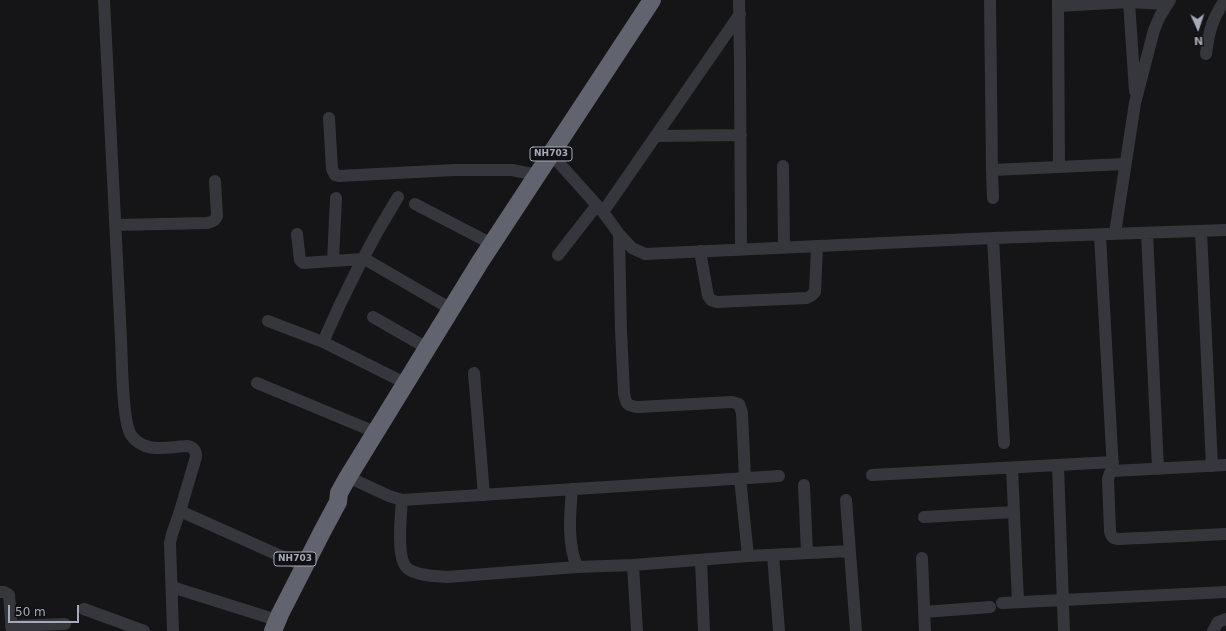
<!DOCTYPE html>
<html>
<head>
<meta charset="utf-8">
<style>
	body { margin:0 }
	#map { position:relative; width:1226px; height:631px; overflow:hidden; background:#151517; font-family:"DejaVu Sans",sans-serif }
	canvas { display:block }
	.north { position:absolute; left:1178px; top:8px; width:40px; height:40px; -webkit-text-stroke:3px #101012; paint-order:stroke; rotate:177deg; font-size:11px; font-weight:700; line-height:16px; text-align:center; color:#a6a9b9 }
	.north::after { content:''; display:block; margin:auto; width:14px; height:18px; background:#a6a9b9; clip-path:polygon(50% 0,100% 100%,50% 72%,0 100%) }
	.scale { position:absolute; left:8px; top:605px; width:71px; height:18px; box-sizing:border-box; border:2px solid #a6a9b9; border-top:0; padding-left:5px; font-size:12px; line-height:14px; white-space:nowrap; color:#a6a9b9; -webkit-text-stroke:3px #101012; paint-order:stroke }
</style>
</head>
<body>
<div id="map">
<canvas width="1226" height="631"></canvas>
<div class="north">N</div>
<div class="scale">50 m</div>
</div>
<script>
const context = document.querySelector('canvas').getContext('2d');
context.lineJoin = 'round';
function strokePath(path, color, width, dash) {
  context.strokeStyle = color;
  context.lineWidth = width;
  context.lineCap = dash ? 'butt' : 'round';
  context.setLineDash(dash || []);
  context.stroke(path);
}
function write(font, color, halo, rows, align = 'center') {
  context.font = font + ' "DejaVu Sans",sans-serif';
  context.lineWidth = 3.5;
  context.setLineDash([]);
  context.textBaseline = 'middle';
  context.strokeStyle = halo;
  context.fillStyle = color;
  for (const [text, x, y, turn = 0] of rows) {
    context.save();
    context.translate(x, y);
    context.rotate((+turn || 0) * Math.PI / 180);
    context.textAlign = isNaN(turn) ? turn : align;
    if (halo) context.strokeText(text, 0, 0);
    context.fillText(text, 0, 0);
    context.restore();
  }
}
strokePath(new Path2D(`
	M104,0C110,113 115,226 121,339C122,357 122,422 131,435C144,454 168,447 187,446C194,447 196,451 196,457L180,511L172,534L170,543L173,631
	M739,0L740,64L741,249
	M990,0L992,170L993,198
	M1058,0L1059,167
	M1129,2L1135,91
	M1058,6L1129,2L1167,4
	M1206,54C1209,31 1212,19 1225,0
	M329,118L332,169L335,175L339,176L454,170H512L537,175
	M656,136L741,135
	M551,154L603,212L619,234L632,248L645,254L993,238L1226,230
	M783,166L784,247
	M992,170L1125,164
	M415,204L492,244
	M603,212L740,14
	M115,225L207,223C212,222 215,221 217,216L215,181
	M1201,231L1212,466
	M1115,233L1135,103L1154,30L1160,16L1170,0
	M1147,233L1158,469
	M297,234L300,260L303,263L362,259
	M619,234L621,331L624,393C626,403 626,406 638,407L732,402L739,404L742,413L745,478
	M1100,235L1113,470
	M993,238L1004,443
	M700,251L708,296L711,300L717,302L807,298L811,296L815,292L817,246
	M558,255L597,205
	M363,258L451,309
	M333,261L336,198
	M373,317L427,348
	M268,321L323,342L405,383
	M323,342C345,291 369,244 398,197
	M474,373L484,495
	M257,383L375,432
	M1058,465L1064,631
	M1226,465L1113,471L1110,473L1108,479L1110,531C1111,537 1114,539 1119,539L1226,534
	M1012,468L1018,602
	M872,475L1113,462
	M348,477L389,496L402,500L779,476
	M740,478L748,556
	M804,485L807,553
	M572,489C570,515 567,542 577,567
	M402,500C401,515 396,558 407,568C416,576 436,576 447,577L577,567L633,565L748,556L850,551
	M846,500L856,631
	M180,511L294,562
	M924,517L1014,512
	M773,555L779,631
	M922,558L925,631
	M701,561L704,631
	M633,565L637,631
	M172,587L267,617
	M0,592H4L9,595L12,631
	M1002,603L1226,592
	M84,609L144,631
	M924,612L990,607
	M11,626L65,624
	M1213,631L1218,622L1226,619`), '#36363d', 12);
strokePath(new Path2D(`
	M273,631L280,614L323,530L338,502L339,493L348,477L480,262L652,0`), '#61636e', 18);
for (const [x, y, w] of [
	[551,154,42],
	[295,559,42]
]) {
  const box = new Path2D();
  box.roundRect(x - w / 2, y - 7, w, 14, 3);
  context.fillStyle = '#101012';
  context.fill(box);
  strokePath(box, '#a6a9b9', 1);
}
write('bold 9px', '#a6a9b9', null, [
	["NH703",551,154],
	["NH703",295,559]
]);
</script>
</body>
</html>
